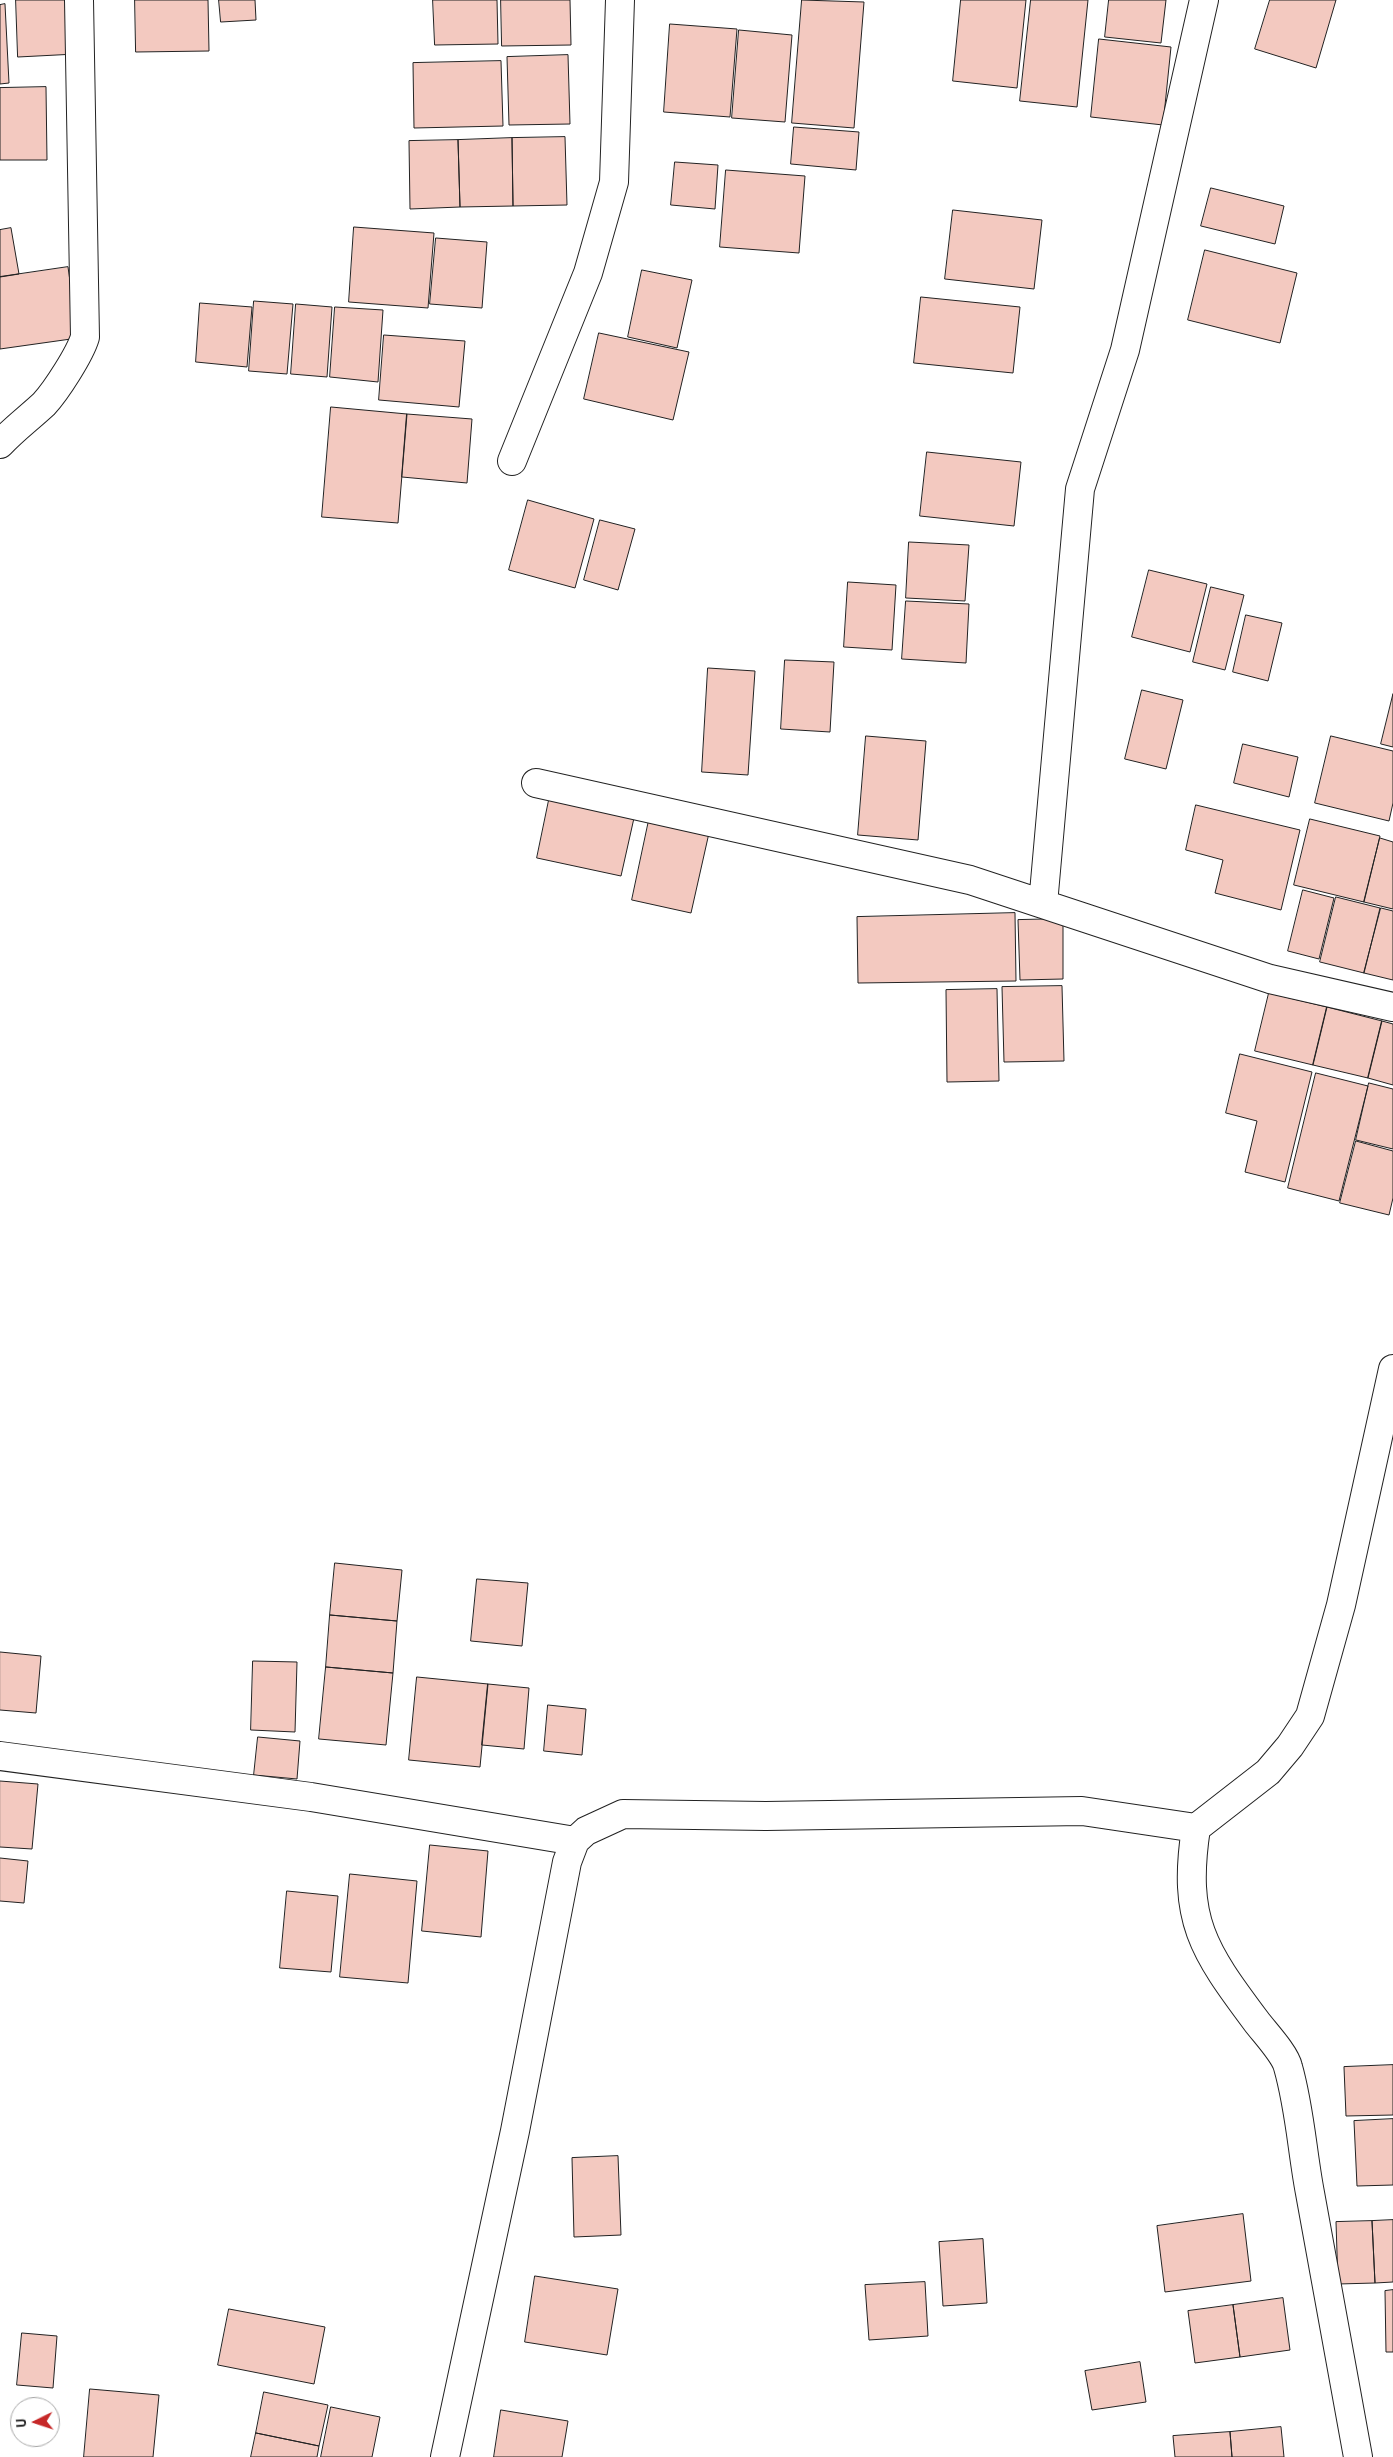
<!DOCTYPE html>
<html>
<head>
<meta charset="utf-8">
<style>
	body { margin:0 }
	#map { position:relative; width:1393px; height:2457px; overflow:hidden; background:#fff; font-family:"PT Sans",sans-serif }
	canvas { display:block }
	.north { position:absolute; left:10px; top:2397px; width:50px; height:50px; box-sizing:border-box; background:#fff; border:1px solid #a7a7a7; border-radius:50%; rotate:266deg; font-size:14px; font-weight:700; line-height:20px; text-align:center; color:#222 }
	.north::after { content:''; display:block; margin:auto; width:18px; height:22px; background:#c62828; clip-path:polygon(50% 0,100% 100%,50% 72%,0 100%) }
</style>
</head>
<body>
<div id="map">
<canvas width="1393" height="2457"></canvas>
<div class="north">U</div>
</div>
<script>
const context = document.querySelector('canvas').getContext('2d');
context.lineJoin = 'round';
function fill(path, color) {
  context.fillStyle = color;
  context.fill(path, 'evenodd');
}
function strokePath(path, color, width, dash) {
  context.strokeStyle = color;
  context.lineWidth = width;
  context.lineCap = dash ? 'butt' : 'round';
  context.setLineDash(dash || []);
  context.stroke(path);
}
const building = new Path2D(`
	M16,0H73L76,54L18,57Z
	M135,0H208L209,51L136,52Z
	M219,0H255L256,20L221,22Z
	M433,0H497L498,44L435,45Z
	M501,0H570L571,45L502,46Z
	M802,0L864,2L854,128L792,123Z
	M961,0H1026L1017,88L953,81Z
	M1031,0H1088L1077,107L1020,101Z
	M1109,0H1166L1161,43L1105,37Z
	M1270,0H1336L1316,68L1255,49Z
	M5,4L9,83L0,84V5Z
	M670,24L737,29L730,117L664,112Z
	M739,30L792,35L785,122L732,118Z
	M1099,39L1171,47L1163,125L1091,117Z
	M568,55L570,124L509,125L507,57Z
	M501,61L503,126L414,128L413,63Z
	M46,87L47,160H0V88Z
	M794,127L859,132L856,170L791,164Z
	M565,137L567,205L513,206L512,138Z
	M512,138L513,206L460,207L458,140Z
	M458,140L460,207L410,209L409,141Z
	M675,162L718,165L715,209L671,205Z
	M726,170L805,176L799,253L720,247Z
	M1211,188L1284,206L1275,244L1201,226Z
	M953,210L1042,220L1034,289L945,279Z
	M354,227L434,233L428,308L349,302Z
	M11,228L19,274L0,277V230Z
	M436,238L487,242L482,308L430,304Z
	M1205,250L1297,273L1280,343L1188,320Z
	M68,267L78,338L0,349V277Z
	M642,270L692,280L677,348L628,337Z
	M921,297L1020,307L1013,373L914,363Z
	M254,301L293,304L287,374L249,371Z
	M200,303L252,307L247,367L196,362Z
	M296,304L332,307L327,377L291,374Z
	M335,307L383,310L378,382L330,377Z
	M599,333L689,352L673,420L584,399Z
	M384,335L465,341L459,407L379,400Z
	M331,407L407,414L398,523L322,517Z
	M407,414L472,419L467,483L402,477Z
	M927,452L1021,462L1014,526L920,516Z
	M528,500L594,519L575,588L509,570Z
	M600,520L635,529L618,590L584,580Z
	M909,542L969,545L965,601L906,598Z
	M1149,570L1207,584L1190,652L1132,637Z
	M848,582L896,585L892,650L844,647Z
	M1211,587L1244,595L1225,670L1193,662Z
	M906,601L969,604L966,663L902,659Z
	M1246,615L1282,623L1268,681L1233,672Z
	M785,660L834,662L830,732L781,729Z
	M708,668L755,671L748,775L702,772Z
	M1142,690L1183,700L1166,769L1125,759Z
	M1393,694V747L1381,744Z
	M866,736L926,741L918,840L858,835Z
	M1331,736L1393,751V803L1389,821L1315,803Z
	M1243,744L1298,757L1289,797L1234,783Z
	M549,800L634,818L621,876L537,858Z
	M1196,805L1300,830L1281,910L1215,893L1223,860L1186,850Z
	M1310,819L1380,836L1364,902L1294,885Z
	M649,820L709,833L691,913L632,900Z
	M1380,838L1393,842V909L1364,902Z
	M1303,890L1334,898L1319,959L1288,951Z
	M1336,897L1380,908L1364,973L1320,962Z
	M1381,908L1393,911V980L1364,973Z
	M1015,913L1016,981L858,983L857,917Z
	M1063,919V979L1020,980L1018,920Z
	M1062,986L1064,1061L1004,1062L1002,987Z
	M997,989L999,1081L947,1082L946,990Z
	M1269,993L1327,1007L1313,1065L1255,1051Z
	M1327,1007L1382,1021L1368,1078L1313,1065Z
	M1382,1021L1393,1024V1085L1368,1078Z
	M1240,1054L1312,1072L1285,1182L1245,1172L1257,1121L1226,1113Z
	M1316,1073L1368,1086L1339,1201L1288,1188Z
	M1369,1083L1393,1089V1149L1356,1140Z
	M1356,1141L1393,1151V1198L1389,1215L1340,1203Z
	M335,1563L402,1570L397,1621L330,1615Z
	M477,1579L528,1583L522,1646L471,1641Z
	M330,1615L397,1621L393,1673L326,1667Z
	M0,1652L41,1656L36,1713L0,1710Z
	M253,1661L297,1662L295,1732L251,1730Z
	M326,1667L393,1673L386,1745L319,1739Z
	M417,1677L488,1684L480,1767L409,1760Z
	M488,1684L529,1688L524,1749L482,1745Z
	M548,1705L586,1709L582,1755L544,1751Z
	M258,1737L300,1741L297,1779L254,1775Z
	M0,1781L38,1784L32,1849L0,1847Z
	M430,1845L488,1851L481,1937L422,1931Z
	M0,1858L28,1861L24,1903L0,1901Z
	M350,1874L417,1881L408,1983L340,1977Z
	M287,1891L338,1896L331,1972L280,1968Z
	M1393,2065V2115L1346,2116L1344,2067Z
	M1393,2119V2185L1357,2186L1354,2121Z
	M618,2156L621,2235L574,2237L572,2158Z
	M1243,2214L1251,2281L1165,2292L1157,2226Z
	M1393,2220V2282L1375,2283L1372,2221Z
	M1372,2221L1375,2283L1338,2284L1336,2222Z
	M983,2239L987,2303L943,2306L939,2242Z
	M535,2276L618,2289L607,2355L525,2342Z
	M925,2282L928,2336L869,2340L865,2285Z
	M1393,2290V2352H1386L1385,2291Z
	M1283,2298L1290,2350L1240,2357L1233,2305Z
	M1233,2305L1240,2357L1195,2363L1188,2311Z
	M229,2309L325,2327L314,2384L218,2365Z
	M22,2333L57,2336L53,2388L17,2385Z
	M1140,2362L1146,2402L1092,2410L1085,2371Z
	M90,2389L159,2395L153,2457H84Z
	M264,2392L328,2405L319,2446L256,2433Z
	M331,2407L380,2417L372,2457H321Z
	M501,2410L568,2421L562,2457H494Z
	M1281,2427L1284,2457H1232L1230,2432Z
	M1230,2432L1232,2457H1175L1173,2436Z
	M256,2433L319,2446L317,2457H251Z`);
fill(building, '#f3c9c0');
strokePath(building, '#222', 1);
const street = new Path2D(`
	M0,444C14,429 29,418 44,404C56,391 80,354 85,337L79,0
	M512,461L588,273L614,182L620,0
	M536,783L970,880L1270,979L1393,1007
	M1043,904L1080,489L1125,350L1204,0
	M0,1756L311,1797L575,1841
	M445,2457L515,2131L567,1862L575,1841L586,1831L623,1814L766,1816L1082,1811L1196,1828
	M1358,2457C1342,2369 1326,2281 1310,2193C1302,2151 1300,2109 1288,2067C1285,2054 1265,2033 1256,2021C1203,1950 1182,1920 1196,1828L1268,1772L1290,1746L1310,1716L1341,1605L1393,1369`);
strokePath(street, '#222', 30);
strokePath(street, '#fff', 28);
</script>
</body>
</html>
